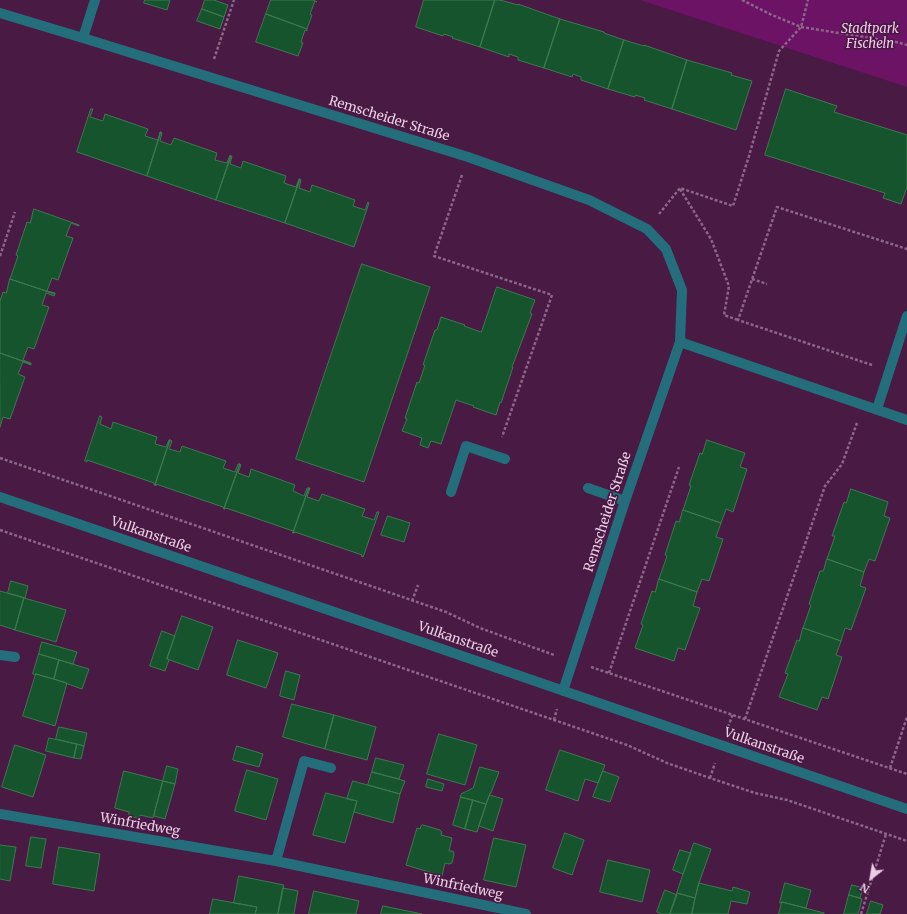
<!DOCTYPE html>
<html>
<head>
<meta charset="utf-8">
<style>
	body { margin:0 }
	#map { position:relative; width:907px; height:914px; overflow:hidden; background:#491a44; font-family:Merriweather,serif }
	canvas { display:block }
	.north { position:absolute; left:851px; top:858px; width:40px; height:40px; -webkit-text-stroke:3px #491a44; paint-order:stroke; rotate:211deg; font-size:11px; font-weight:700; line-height:16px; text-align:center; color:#ebcee6 }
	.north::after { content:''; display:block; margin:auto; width:14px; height:18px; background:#ebcee6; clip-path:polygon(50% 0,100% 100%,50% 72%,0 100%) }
</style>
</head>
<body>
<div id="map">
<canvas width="907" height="914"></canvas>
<div class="north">N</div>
</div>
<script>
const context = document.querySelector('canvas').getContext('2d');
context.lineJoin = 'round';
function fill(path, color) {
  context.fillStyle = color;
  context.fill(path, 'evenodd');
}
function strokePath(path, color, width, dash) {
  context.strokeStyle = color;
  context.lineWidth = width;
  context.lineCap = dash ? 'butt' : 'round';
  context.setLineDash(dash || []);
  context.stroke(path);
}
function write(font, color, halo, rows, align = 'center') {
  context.font = font + ' Merriweather,serif';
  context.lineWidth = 3.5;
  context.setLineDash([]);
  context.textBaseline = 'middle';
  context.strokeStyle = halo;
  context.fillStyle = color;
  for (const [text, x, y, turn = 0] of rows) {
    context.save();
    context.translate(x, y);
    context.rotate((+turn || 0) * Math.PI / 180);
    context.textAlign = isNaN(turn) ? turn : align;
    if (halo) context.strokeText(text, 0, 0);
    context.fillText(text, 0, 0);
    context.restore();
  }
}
fill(new Path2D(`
	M640,0H907V87Z`), '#6c1365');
const building = new Path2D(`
	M145,0H170L167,10L144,3Z
	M205,0H214L228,5L224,17L202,9Z
	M271,0H313L317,2L315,1L310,14L312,15L307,29L266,14Z
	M424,0H495L480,47L452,38L453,37L444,34L443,36L416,27Z
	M495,0H500L518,5V4L560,19L544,68L518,60V57L509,54V57L480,47Z
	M202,9L224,17L220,29L197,21Z
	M266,14L307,29V31L305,30L301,42L303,43L298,56L256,42Z
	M560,19L604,32V33L624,40L608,89L581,80V77L573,74L572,77L544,68Z
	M624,40L644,46V45L687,60L672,109L644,100L645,98L635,95V97L608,89Z
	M687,60L732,73L731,75L752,81L736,130L672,109Z
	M786,89L837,106L834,112L907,135V187L901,204L883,198L885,193L765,155Z
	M91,109H93L90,117L103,121L105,114L148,129L145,136L158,140L160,132H161L147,176L77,152Z
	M161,132L162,133L160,141L171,145L174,138L217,153L215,160L227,163L230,155L231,156L216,200L147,176Z
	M231,156H232L230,164L241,168L243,161L286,176L284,183L296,187L299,179H300L285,223L216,200Z
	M300,179L301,180L299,188L310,192L312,185L355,200L353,206L365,210L368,202L369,203L354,247L285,223Z
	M34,209L79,225V226L71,223L66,236L73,238L58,280L52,278L47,291L55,293V294L10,279L18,256L16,255L27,222L30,223Z
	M362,264L430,287L364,482L296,459Z
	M10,279L55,294L54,296L46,293L42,305L49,307L34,349L28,347L23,360L31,363V364L0,353V301L3,292L6,293Z
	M497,287L535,300L530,313L532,314L512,367H513L501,403L500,402L496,415L473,407L474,406L456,400L441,444L431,441L428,448L420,445L422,438L402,431L407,419L405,418L417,382L419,383L425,365H423L435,330H437L441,317L465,325L464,326L481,332Z
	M0,353L31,364V365L23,362L18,374L25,377L10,419L3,417L0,427Z
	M100,416L102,417L100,424L111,429L113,422L157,437L155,444L166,447L169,440H170L155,485H154V483L87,460V462L85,461Z
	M170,440L172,441L169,449L180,452L182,446L226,461L223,468L235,472L238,464H240L224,509L223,507L156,484V486L155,485Z
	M707,440L745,453L740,467L747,469L733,512L726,509L721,523L683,510L691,486L689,485L700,453L702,454Z
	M240,464L241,465L238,473L249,477L251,469L295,485L293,491L304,496L307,488H309L293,533V531L226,508L225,509H224Z
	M309,488H310L307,497L319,501L322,494L365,509L362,516L374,520L377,512H379L363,557L361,556L362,555L295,532L294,533H293Z
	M851,489L888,502L884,516L890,518L875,561L869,559L864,572L827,559L835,536H832L844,502L846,503Z
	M683,510L721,523L716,537L723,539L709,581L702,579L697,592L659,579L667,556L665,555L676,521L679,522Z
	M388,516L410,523L404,542L381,535Z
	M827,559L864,572L860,586L866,588L851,630L845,628L841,641L803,628L811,605L809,604L820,571H823Z
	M659,579L697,592L693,606L700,608L685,650L678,648L674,661L635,648L643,625L641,624L652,591L655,592Z
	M11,581L28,586L25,598L8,593Z
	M0,591L24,598L15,630L0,625Z
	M24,598L66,610L56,642L15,630Z
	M182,616L213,627L198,670L167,659Z
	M803,628L841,641L836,655L842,657L828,699L822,697L817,710L779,697L788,674L785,673L797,640L799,641Z
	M162,631L175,636L167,659L169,660L165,671L150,666Z
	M238,640L278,653L266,688L227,675Z
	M42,642L77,652L73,664L39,654Z
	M39,654L59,660L54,679L36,674L35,675L33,674Z
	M59,660L89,669L82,689L54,679Z
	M286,671L300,675L294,700L280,696Z
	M36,674L67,683L55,726L23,716Z
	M292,704L334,715L325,749L283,737Z
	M334,715L376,727L367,760L325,749Z
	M59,727L87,733L84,746L56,739Z
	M439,734L477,745L465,785L427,774Z
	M49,738L77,744L74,758L46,751Z
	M77,744L84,746L81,759L74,758Z
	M15,745L46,755L33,797L2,787Z
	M237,746L263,754L259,767L233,760Z
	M560,750L605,765L598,783L585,779L578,801L546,790Z
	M376,758L404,765L399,779L372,772Z
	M167,766L178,769L175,784L163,781Z
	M480,767L499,772L491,793H490L486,804L460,797L462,793H463L473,788Z
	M247,770L278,779L266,820L235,811Z
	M124,771L163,781L153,818L140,815L139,817L137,818L129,816V812L115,808Z
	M603,771L619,777L610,802L593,797Z
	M372,772L405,781L400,794L368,785Z
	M428,779L444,784L442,791L426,787Z
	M163,781L175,784L165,819L154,816Z
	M353,781L400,794L393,823L354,812L357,801L347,799Z
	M326,793L357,801L345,843L313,835Z
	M490,795L503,799L493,831L479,826Z
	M461,797L473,800L465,829L453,825Z
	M473,800L486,804L477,832L465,829Z
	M423,825L440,830L442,832L441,835L452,838L449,851H453L454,854L452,863L449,864L445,863L442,876L406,865L417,828L420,829L421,826Z
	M565,833L584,840L572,875L553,868Z
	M31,837L46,839L41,868L26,866Z
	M494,838L526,845L516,887L484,880Z
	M694,843L711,849L699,883L695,898L677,893Z
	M0,845L16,847L10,881L0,879Z
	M59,847L100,854L94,891L53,884Z
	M680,850L691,853L683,874L673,870Z
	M608,860L650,870L642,902L600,892Z
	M239,876L284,885L278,914H255L257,907L234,903Z
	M699,883L732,891L733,887L750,892L747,904L731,901L728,914H692Z
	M785,883L811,890L806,908L782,902V903H780Z
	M852,885L863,888L860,898L849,895Z
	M283,888L298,891L294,914H278Z
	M665,890L677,895L670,914H662L657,912Z
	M314,891L359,901L356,914H309Z
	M677,893L695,898L692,914H670Z
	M849,895L862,899L858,914H844Z
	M213,899L257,907L255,914H210Z
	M871,901L883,905L880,914H867Z
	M782,902L824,913V914H779Z
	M383,906L422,914H381Z`);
fill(building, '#15542c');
strokePath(building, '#3d794f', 1);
strokePath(new Path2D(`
	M742,0L772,15L801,27L896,42L907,45
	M214,59L234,0
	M462,175L434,256L552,295L502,437
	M680,189L711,239L729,286L724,315L738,320
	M659,214L680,188L733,206L749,156L779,51L801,27L808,0
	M0,256L15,212
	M752,279L767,284
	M872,365L738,320L777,207L907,249
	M0,458L446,612L480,628L554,655
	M0,530L627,745L667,763L710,778L755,793L787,800L907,841
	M412,601L418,585
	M591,667L907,774
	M609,673L679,467
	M745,719L825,486L842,464L857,423
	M554,720L557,709
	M728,727L733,714
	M890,768L907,717
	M710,778L715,763
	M861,914L886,834`), '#8c6587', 2.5, [3, 2]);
strokePath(new Path2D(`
	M0,13L83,38L468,157L589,200L647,229L666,249L682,290L680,342L625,501L563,691
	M83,38L95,0
	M680,342L907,420
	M877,409L907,316
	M588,488L625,501
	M451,492L466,446L505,459
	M0,497L907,809
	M0,655L15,657
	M0,814L276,861L526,914
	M276,861L304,761L331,768`), '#246e7b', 10);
write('italic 13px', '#f7c6f0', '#491a44', [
	["Stadtpark",870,29],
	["Fischeln",870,44]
]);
write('13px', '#ebcee6', '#491a44', [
	["Remscheider Straße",389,119,17],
	["Remscheider Straße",608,512,-72],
	["Vulkanstraße",151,535,19],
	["Vulkanstraße",458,640,19],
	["Vulkanstraße",764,746,19],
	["Winfriedweg",140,825,10],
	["Winfriedweg",463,887,12]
]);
</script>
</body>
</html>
